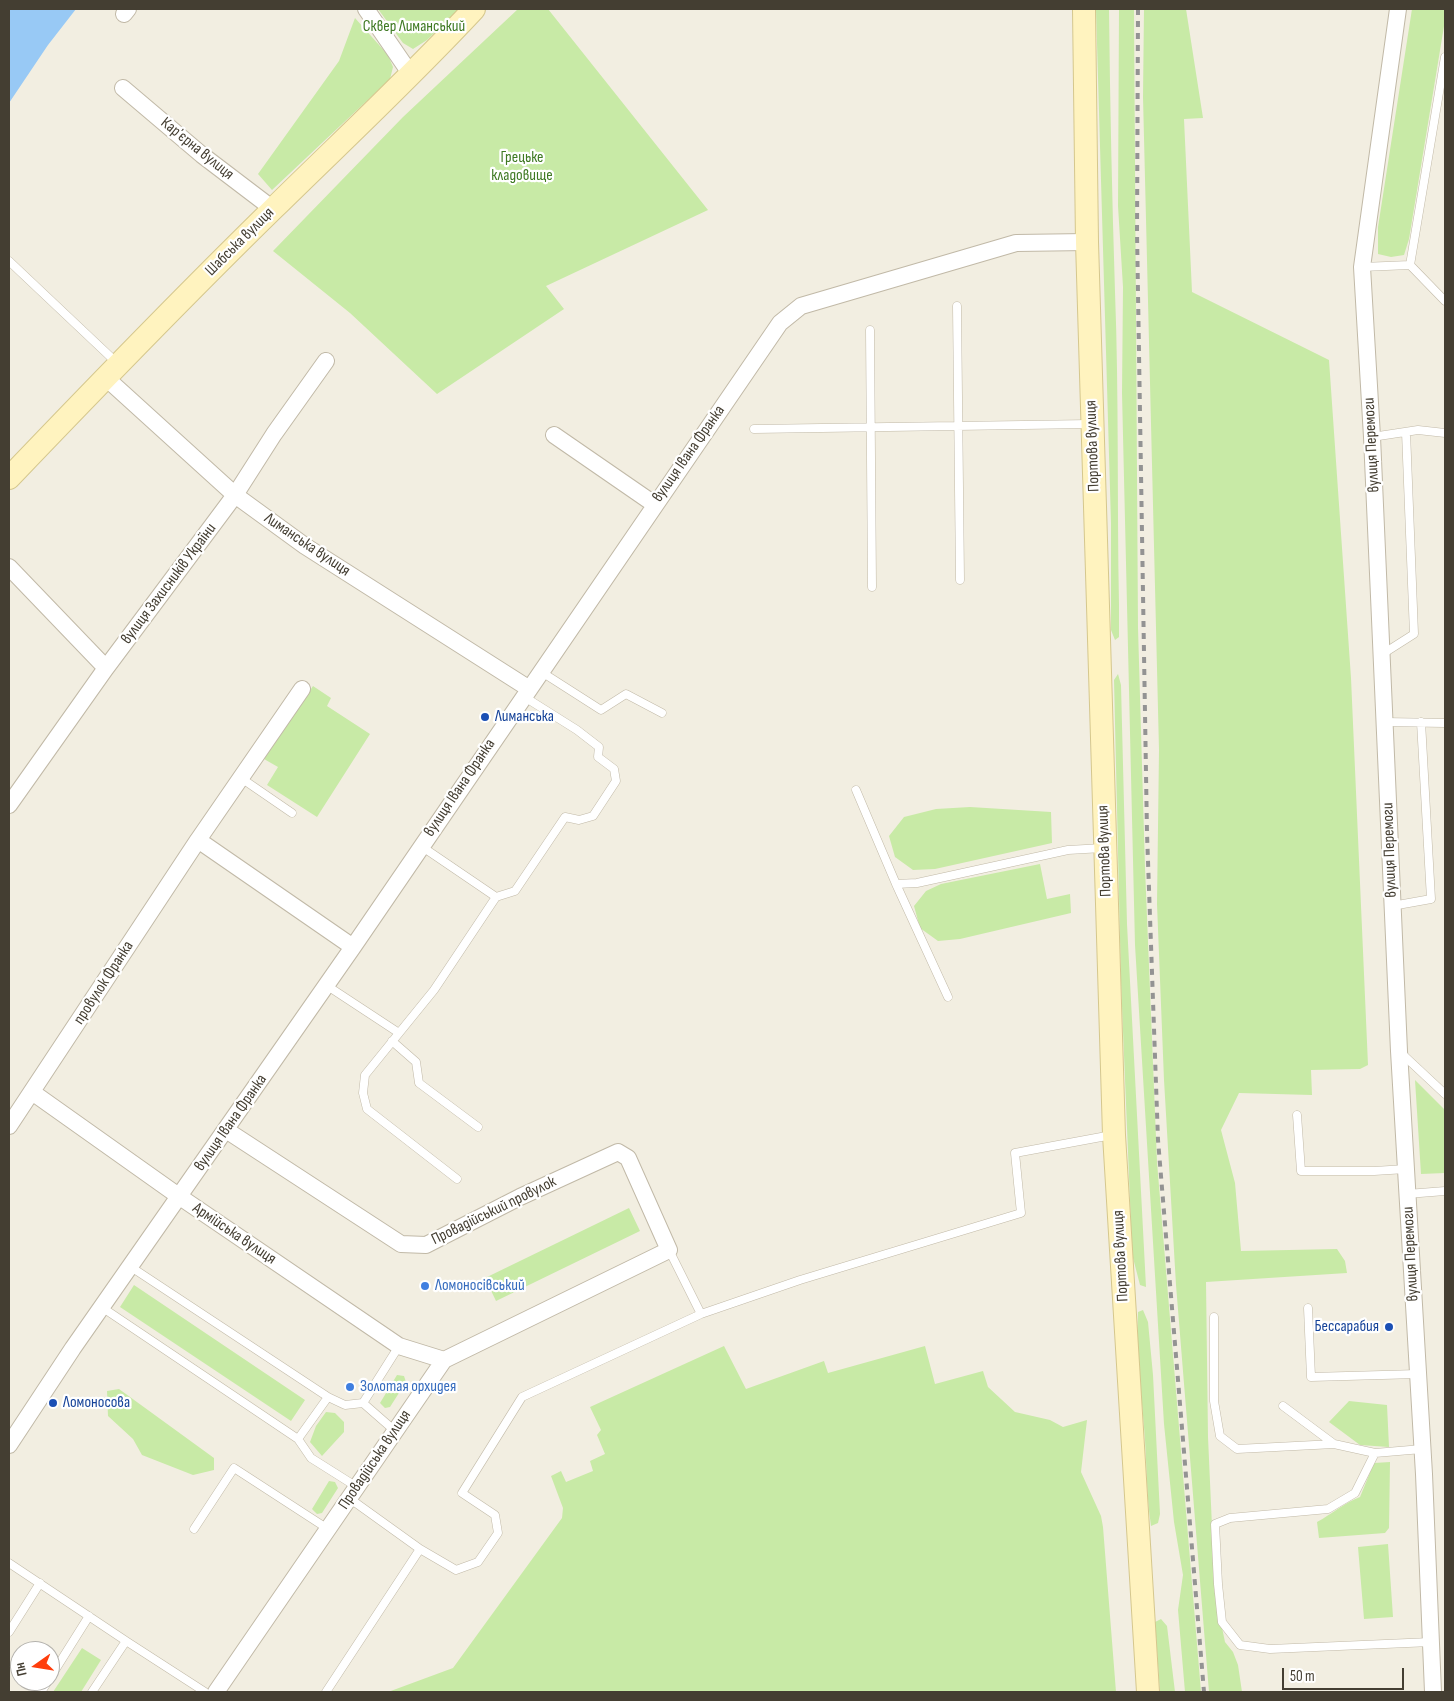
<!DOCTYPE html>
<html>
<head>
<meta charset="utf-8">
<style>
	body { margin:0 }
	#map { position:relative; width:1454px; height:1701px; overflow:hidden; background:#f2eee1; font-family:"Sofia Sans Condensed",sans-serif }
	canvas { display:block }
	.frame { position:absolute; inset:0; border:10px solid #443e32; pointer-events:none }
	.north { position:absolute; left:10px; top:1641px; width:50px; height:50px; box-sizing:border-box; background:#fff; border:1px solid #b4b2ad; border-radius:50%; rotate:257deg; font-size:14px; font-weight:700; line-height:20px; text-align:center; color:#443e32 }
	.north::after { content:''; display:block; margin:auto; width:18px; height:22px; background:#ff3e0c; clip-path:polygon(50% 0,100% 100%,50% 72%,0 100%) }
	.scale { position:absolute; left:1282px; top:1668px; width:122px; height:22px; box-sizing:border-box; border:2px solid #443e32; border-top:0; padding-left:6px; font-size:15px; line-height:18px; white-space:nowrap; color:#443e32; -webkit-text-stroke:4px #fff; paint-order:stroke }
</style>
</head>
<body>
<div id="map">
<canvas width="1454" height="1701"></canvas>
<div class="frame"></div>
<div class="north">Пн</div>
<div class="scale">50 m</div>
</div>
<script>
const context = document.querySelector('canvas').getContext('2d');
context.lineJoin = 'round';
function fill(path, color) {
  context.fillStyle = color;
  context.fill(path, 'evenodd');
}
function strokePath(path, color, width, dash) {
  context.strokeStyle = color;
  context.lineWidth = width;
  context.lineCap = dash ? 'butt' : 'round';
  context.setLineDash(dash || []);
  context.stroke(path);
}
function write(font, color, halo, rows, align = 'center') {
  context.font = font + ' "Sofia Sans Condensed",sans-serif';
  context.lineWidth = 4.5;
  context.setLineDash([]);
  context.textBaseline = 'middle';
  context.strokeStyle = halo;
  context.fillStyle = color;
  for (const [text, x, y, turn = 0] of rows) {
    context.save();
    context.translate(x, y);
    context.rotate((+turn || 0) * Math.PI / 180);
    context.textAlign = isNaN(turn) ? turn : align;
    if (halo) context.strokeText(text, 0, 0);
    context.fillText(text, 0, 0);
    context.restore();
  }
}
fill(new Path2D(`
	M378,9H459L427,40L413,49L403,43Z
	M518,9H548L708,210L546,286L564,309L437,394L350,313L273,251L403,117Z
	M1096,9H1109C1110,103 1112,197 1115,292C1119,396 1117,501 1119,605V637L1115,640L1111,630V523Z
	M1119,9H1134L1138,628L1145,868L1157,1162L1201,1692H1185L1178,1610L1183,1575L1174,1522L1164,1424L1135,945L1122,393L1123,287L1118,206Z
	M1144,9H1186L1203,118L1184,119L1192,292L1329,360L1351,678L1368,1065L1360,1069L1311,1070L1312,1095L1239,1093L1221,1130L1235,1183L1241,1251L1337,1249L1345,1261L1347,1273L1206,1282L1208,1437L1215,1594L1225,1642L1233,1652L1238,1665L1242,1692H1209L1176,1285L1164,1080L1157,904L1159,750L1143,97Z
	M1412,9H1445V20L1409,239L1404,255L1391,257L1378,254V227Z
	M355,18L388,55L393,67L390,79L272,190L258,174L339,61Z
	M1118,674L1121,685L1127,924L1146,1287L1140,1285L1132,1254L1130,1201L1121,982L1114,680Z
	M313,686L331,698L327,706L370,734L317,817L267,785L278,767L264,759Z
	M970,807L1051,812L1052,843L935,869L913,870L895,857L889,836L904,817L936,809Z
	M1040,864L1047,899L1070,894L1071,913L960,939L938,941L920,928L914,906L926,891L941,884Z
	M1415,1080L1445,1110V1173L1421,1174Z
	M629,1208L640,1231L496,1301L485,1278Z
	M134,1285L305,1400L291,1421L120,1307Z
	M1143,1310L1148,1322L1153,1375L1160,1514L1158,1523L1151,1526C1146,1492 1147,1460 1144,1427C1141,1388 1136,1350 1138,1312Z
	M724,1346L746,1389L824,1361L828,1373L925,1346L935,1384L983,1371L988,1387L1015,1412L1050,1420L1063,1427L1087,1420L1081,1472L1101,1516L1103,1527L1116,1692H388L453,1668L562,1518L563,1508L551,1476L561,1471L566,1482L593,1471L590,1461L605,1454L597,1435L601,1430L590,1407Z
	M397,1375L404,1376L406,1382L390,1407L385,1408L380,1403Z
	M119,1389L214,1458V1470L193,1475L142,1455L133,1439L108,1416L107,1391Z
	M1349,1401L1387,1405L1389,1447L1360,1445L1329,1422Z
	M326,1412L335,1413L344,1422V1432L322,1456L310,1442L316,1426Z
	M1390,1462L1389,1528L1385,1533L1319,1538L1317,1522C1332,1514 1344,1503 1360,1497L1374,1463Z
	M329,1481L335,1482L338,1488L322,1513L317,1514L312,1509Z
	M1388,1544L1393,1617L1364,1619L1358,1547Z
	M1161,1619L1167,1626L1175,1692H1160L1155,1622Z
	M82,1648L101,1660L81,1692H53Z`), '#c8eaa6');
fill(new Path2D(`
	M9,9H76L48,45L9,103Z`), '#98c9f5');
const service = new Path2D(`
	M9,261L117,363
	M1410,265L1445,57
	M1362,267L1410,265L1445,301
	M957,306L960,580
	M870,330L872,587
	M754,429L1090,424
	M1372,437L1418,430L1445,433
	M1381,655L1414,634L1406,432
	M540,671L601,710L626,694L662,713
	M1384,722L1445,723
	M241,778L292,813
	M856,790L896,884
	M421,846L496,897L434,990L365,1075L363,1093L367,1109L457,1179
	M496,897L515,891L565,817L579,820L593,816L616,781L614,769L598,757L599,747L577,730L523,696
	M1392,906L1431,899L1421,722
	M326,985L399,1033
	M948,997L896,884L917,883L1068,850L1103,848
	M392,1041L416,1062L419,1083L478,1127
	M1400,1052L1445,1094
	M1297,1115L1301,1171H1374L1406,1169
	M1407,1194L1445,1191
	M669,1250L701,1314
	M131,1267L328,1397L345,1405L363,1403
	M103,1308L298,1439L311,1458L357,1487
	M1308,1308L1311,1377L1418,1374
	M1214,1317V1401L1220,1436L1237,1449L1334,1444L1375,1453L1422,1449
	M1283,1406L1334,1444
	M395,1431L363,1403L399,1346
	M298,1439L328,1397
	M1375,1453L1355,1493L1328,1509L1230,1518L1215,1524L1218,1584L1222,1622L1240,1645L1270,1649L1431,1642
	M194,1529L234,1468L328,1529
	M420,1549L456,1570L478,1562L498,1533L495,1515L462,1493L522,1397L701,1314L800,1280L1021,1213L1015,1153L1112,1135
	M9,1563L126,1641L92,1692
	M9,1632L40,1583
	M126,1641L205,1692
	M50,1678L89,1616
	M41,1692L48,1681
	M326,1692L420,1549L349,1498`);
const minor = new Path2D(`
	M366,9L412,76
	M1398,9L1362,267L1372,437L1399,1051L1424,1474L1433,1692
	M124,14L128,9
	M123,88L202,155L273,209
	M105,377L235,495L305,546L528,688
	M554,435L654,504
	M9,567L106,668
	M9,805L106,668L235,495L274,434L326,361
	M198,840L302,689
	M32,1092L180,1197L399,1346L444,1360
	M9,1126L198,840L353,947
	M9,1445L73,1348L353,947L780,323L801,306L1016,243L1087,242
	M216,1692L444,1360L669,1250L628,1158L618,1152L520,1197L426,1245L401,1244L226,1130`);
const secondary = new Path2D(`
	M1084,9L1087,242L1114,1135L1148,1692
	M9,478C96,387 184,296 274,208C341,142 410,78 474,9`);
strokePath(service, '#c1b9a7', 9);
strokePath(minor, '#c1b9a7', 18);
strokePath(secondary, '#d5c78d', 24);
strokePath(service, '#fff', 8);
strokePath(minor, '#fff', 16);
strokePath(secondary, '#fff3bf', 22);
strokePath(new Path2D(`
	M1138,9L1137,233L1147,833L1158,1140L1204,1692`), '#939393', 4, [6, 6]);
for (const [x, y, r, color] of [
	[485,717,5,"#1a4fb4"],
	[425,1286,5,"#3f7fe0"],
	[1389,1327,5,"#1a4fb4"],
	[350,1387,5,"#3f7fe0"],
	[53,1403,5,"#1a4fb4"]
]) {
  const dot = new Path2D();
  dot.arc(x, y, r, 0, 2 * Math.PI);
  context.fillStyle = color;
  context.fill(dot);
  strokePath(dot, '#fff', 2);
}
write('16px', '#3e7922', '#fff', [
	["Сквер Лиманський",414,27],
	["Грецьке",522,158],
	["кладовище",522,176]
]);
write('16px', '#443e32', '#fff', [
	["Карʼєрна вулиця",197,149,39],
	["Шабська вулиця",240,242,-45],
	["вулиця Перемоги",1372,445,-93],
	["Портова вулиця",1093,446,-92],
	["вулиця Івана Франка",689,454,-55],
	["Лиманська вулиця",307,545,34],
	["вулиця Захисників України",169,584,-53],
	["вулиця Івана Франка",460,788,-56],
	["вулиця Перемоги",1390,850,-92],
	["Портова вулиця",1105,851,-92],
	["провулок Франка",104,983,-57],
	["вулиця Івана Франка",231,1123,-55],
	["Провадійський провулок",494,1211,-26],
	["Армійська вулиця",234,1234,34],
	["вулиця Перемоги",1411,1254,-93],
	["Портова вулиця",1121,1256,-93],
	["Провадійська вулиця",375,1460,-56]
]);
write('16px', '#164399', '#fff', [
	["Лиманська",495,717],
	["Бессарабия",1379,1327,"right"],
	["Ломоносова",63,1403]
], 'left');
write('16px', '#366cbe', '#fff', [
	["Ломоносівський",435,1286],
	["Золотая орхидея",360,1387]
], 'left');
</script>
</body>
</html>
